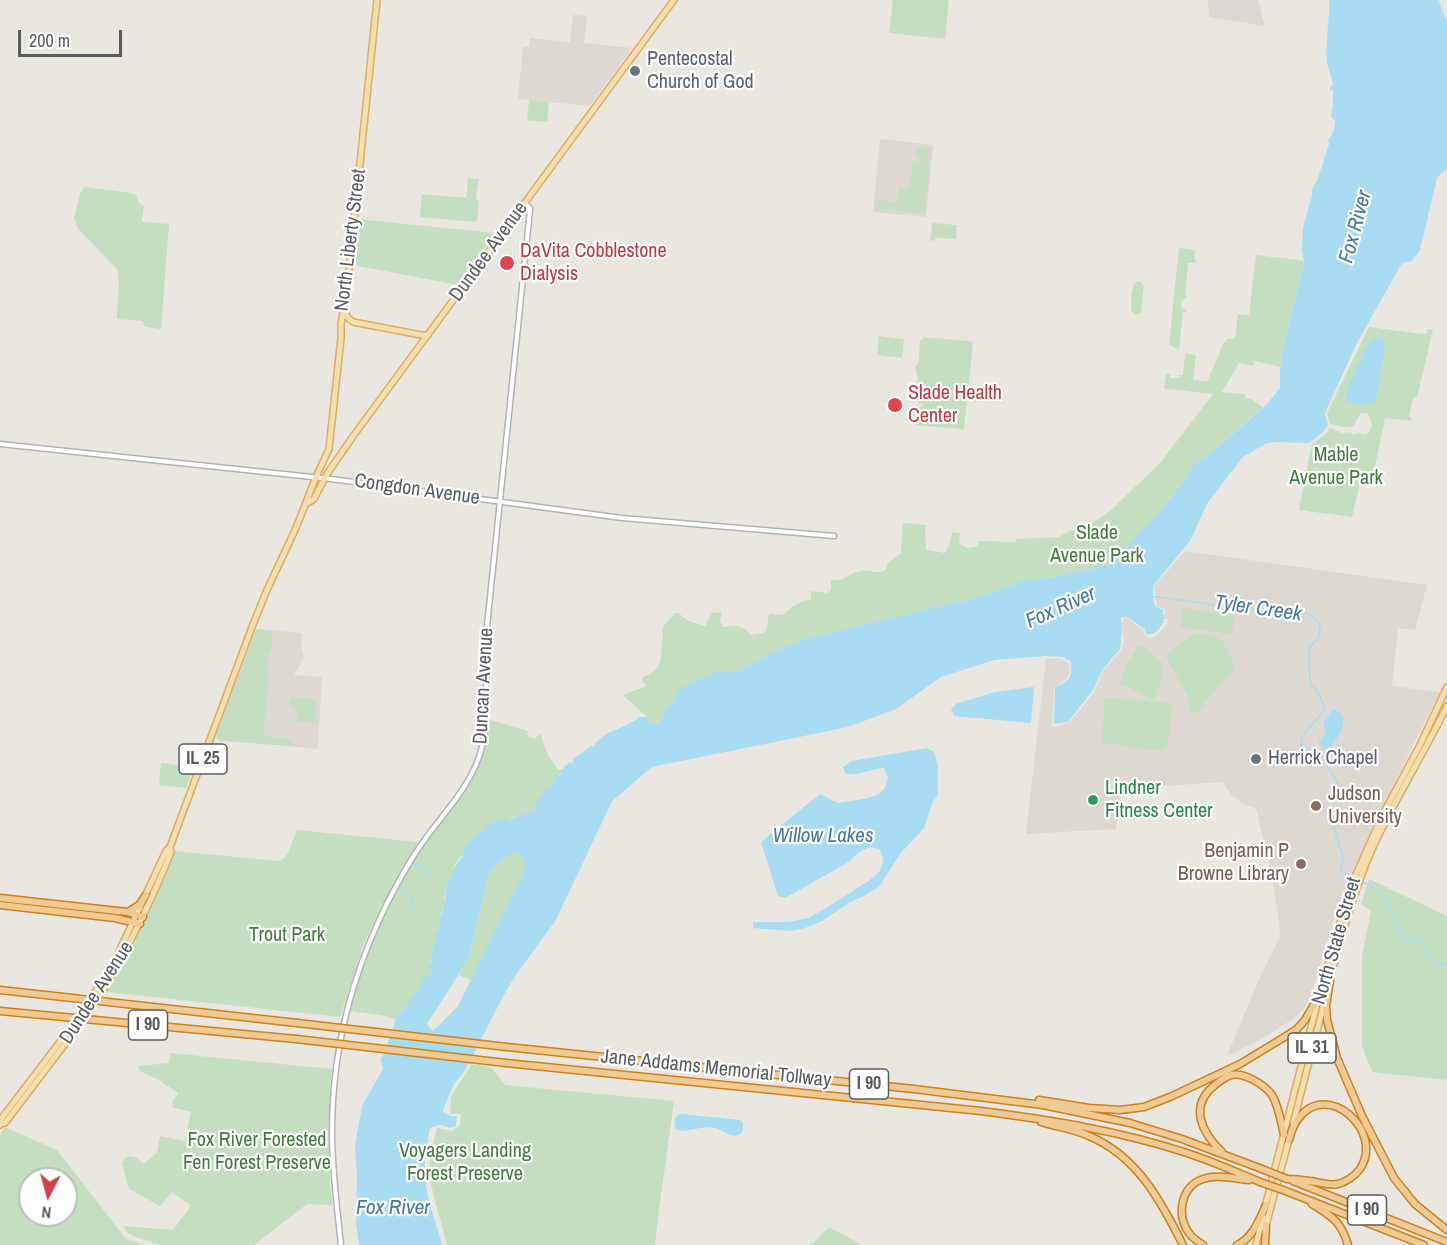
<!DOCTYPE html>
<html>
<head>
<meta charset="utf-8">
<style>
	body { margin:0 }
	#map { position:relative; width:1447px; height:1245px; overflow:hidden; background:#eae7e1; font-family:"Archivo Narrow",sans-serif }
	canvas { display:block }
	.north { position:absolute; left:18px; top:1167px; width:60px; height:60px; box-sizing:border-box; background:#fff; border:2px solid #bdbebf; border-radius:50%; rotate:186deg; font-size:16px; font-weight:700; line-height:24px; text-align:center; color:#595d60 }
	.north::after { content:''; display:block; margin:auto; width:21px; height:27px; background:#d23f47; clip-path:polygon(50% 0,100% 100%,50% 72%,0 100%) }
	.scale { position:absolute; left:18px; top:30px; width:104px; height:27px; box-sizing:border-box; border:3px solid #595d60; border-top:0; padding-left:8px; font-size:18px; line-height:21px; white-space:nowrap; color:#595d60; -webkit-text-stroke:4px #fff; paint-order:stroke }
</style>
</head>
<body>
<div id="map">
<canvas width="1447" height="1245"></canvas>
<div class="north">N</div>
<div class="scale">200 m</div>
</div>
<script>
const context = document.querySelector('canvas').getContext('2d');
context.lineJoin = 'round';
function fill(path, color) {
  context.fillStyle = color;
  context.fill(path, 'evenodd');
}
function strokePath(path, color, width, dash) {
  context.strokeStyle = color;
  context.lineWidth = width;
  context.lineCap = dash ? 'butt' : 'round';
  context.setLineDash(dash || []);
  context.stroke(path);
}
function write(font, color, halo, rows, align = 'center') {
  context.font = font + ' "Archivo Narrow",sans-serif';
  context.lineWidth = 4.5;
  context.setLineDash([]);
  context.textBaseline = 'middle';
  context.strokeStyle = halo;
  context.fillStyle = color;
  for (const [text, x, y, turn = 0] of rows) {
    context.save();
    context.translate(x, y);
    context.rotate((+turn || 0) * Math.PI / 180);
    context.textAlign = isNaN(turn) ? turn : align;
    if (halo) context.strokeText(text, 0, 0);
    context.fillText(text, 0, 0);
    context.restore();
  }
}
fill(new Path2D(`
	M1208,0H1258L1265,26L1209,17Z`), '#dcd9d5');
fill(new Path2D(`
	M573,15L587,16L584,43L632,48L590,106L518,99L523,47H529L530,38L570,42Z
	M882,139L933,145L926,217L873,212V211L880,141Z
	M1185,551L1427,585L1415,630L1398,628L1392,686L1440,692L1374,824L1347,887L1341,895L1317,977L1306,1006L1293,1019L1262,1039L1227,1056L1258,981L1280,937L1279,921L1270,866L1256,809L1242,803L1232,796L1223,782L1121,789L1116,829L1026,834L1046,659L1060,658L1068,663L1070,669L1068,676L1065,680L1054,688L1052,727L1069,723L1094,692L1103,671L1121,650L1124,643L1122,624L1123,620L1126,618L1131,620L1137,626L1143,629L1144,635L1149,638L1156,636L1166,625L1168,619H1163V616L1165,614V609L1157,607L1154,586Z
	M259,629L302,633L301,646L304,658L294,675L322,677L318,749L218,739Z`), '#ddd8d2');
fill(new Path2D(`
	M893,0H949L945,39L890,33L889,32Z
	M529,100L549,102L547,122L527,120Z
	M919,147L928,148L929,150L928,163L923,164L930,165L925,214L876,209L877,200L897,202L899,187L910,188L913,161H920L915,154V150Z
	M468,178L479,179L476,199L479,200L477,222L420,217L422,194L466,198Z
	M84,187L132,193L136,195L139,203L144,206L142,222L169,224L161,329L145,327L142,321L117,319C117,305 121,280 117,269L79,230L74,219L80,194Z
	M357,219L376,221L495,233L458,285L353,265Z
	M932,223L957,225L956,239L935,238V241L930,240Z
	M1179,248L1195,250L1194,258L1196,259L1195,263H1188L1185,295H1187V298H1184V300L1181,301V305L1183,309H1186V312H1183L1179,349L1169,345Z
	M1256,255L1300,260L1304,262L1284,343L1281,367L1255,361L1253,366L1239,363L1222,392L1244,394L1247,398L1253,400L1263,407L1205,458L1194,463L1186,478L1162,509L1109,565L1054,577L1022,581L979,597L810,638L776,650L736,672L720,671L682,688L671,705L667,706L659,723L651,724L647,721V717L623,695L646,686L642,680L643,677C663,670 661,659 662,640C664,635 662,632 663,627C664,623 672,619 674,613H678L689,621L705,626L712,613L722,612L720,621L723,627C737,626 740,623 751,635L764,633L767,627L769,614L783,615C791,606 799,602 811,599V591L827,593L831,590V580C844,582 849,573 861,571C870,569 874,575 886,570L888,563L901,553L903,523L925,525L926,550L945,553L950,543L952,532L960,533L959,543C964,548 971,549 977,546L979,541L1015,542L1016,539L1059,537L1070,531L1075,530V535L1110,511L1160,463L1213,394L1167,389L1164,388L1166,375L1170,373V378H1180L1179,375H1183L1185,354L1187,353L1196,356L1193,379L1207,382L1224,342H1226L1227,339H1235L1238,314L1249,315Z
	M1140,281L1144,286L1141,313L1136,315L1131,311C1131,306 1131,286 1135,283C1136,282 1138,282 1140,281Z
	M1369,327L1423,334L1427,333V329L1433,330L1417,397L1413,398L1409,416L1413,421L1385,418L1372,480L1361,479L1352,517L1299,510L1312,444L1325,435L1330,428L1342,433L1351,432L1353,435L1357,433L1363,435L1369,433L1372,425L1368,414L1361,413L1353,426L1345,427L1330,424L1327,413Z
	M879,336L904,339L902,358L877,355Z
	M923,337L970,341L973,343L964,429L916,425L917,409L918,407L923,406V404L918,403V398H916L915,402H911V396L918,390L915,387L918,379L915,367L919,362L920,340L923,339Z
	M1183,608L1235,616L1232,634L1181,627Z
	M256,629L272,631L271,652H269L267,674L269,675L263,736L291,739V746L219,741L217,739L216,735Z
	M1199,633L1215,636L1224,643L1235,668L1214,692L1210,695V697L1204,701L1207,705L1193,714L1191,713L1189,710L1190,704L1188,701L1189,699L1165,655L1189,637Z
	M1138,645L1149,650L1161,664L1162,677L1154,700L1134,691V689L1126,686L1125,687L1120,685L1127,661L1129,662Z
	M290,697L317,699L315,723L296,721V719H297L298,709L289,707Z
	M1105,698L1172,703L1168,746L1161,751L1129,748L1128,746L1102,743Z
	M488,719L528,731L527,734L529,737L535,738L540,734C544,740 543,744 546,750C548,757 554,763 558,770L561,769L563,772L555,780L553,786C547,789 542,795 539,801H535V810L527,815L516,816L484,831L456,862L453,868V872L447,886L444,898L445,904L438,921L440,925L438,930L437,939C429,949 432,960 432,972L421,980L419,989L415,993L404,1009L395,1020L386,1016L349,1011C363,959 383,909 411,863C419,851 426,839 435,829C448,812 463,796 473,777C482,758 486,739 488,719Z
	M161,763L193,767V770L186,788L159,785Z
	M297,830L418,842L368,934L362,949L340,1017L107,992L132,947L158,892L173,851L280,861L287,855Z
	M515,851L524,858L527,867L471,980L459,975L469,958L488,875L503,858Z
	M1369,879L1447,916V1080L1372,1072L1362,1046V956L1371,911L1361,904Z
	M170,1053L332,1069C327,1115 328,1159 332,1205L307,1204L254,1245H161L135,1237L128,1233L123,1226L173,1230L191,1206L172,1192L160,1206L129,1189L122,1163L125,1158C134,1154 137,1159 144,1164L157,1152L160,1136L185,1141L191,1112L172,1107L173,1101L178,1093L159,1080L140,1071L138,1066L169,1063Z
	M472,1064L492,1068L505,1085L674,1101L658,1217L655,1245H447L429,1177L431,1152L437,1128L453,1131L460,1125L461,1114H450L451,1096Z
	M5,1127L57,1150L126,1239L144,1245H0V1135ZM30,1179H66V1215H30Z
	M829,1227L862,1245H811Z`), '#c4dfc0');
fill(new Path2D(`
	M1329,0H1439L1442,12L1447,19V168L1437,178L1420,250L1412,261L1402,263L1357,343L1325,413L1328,426L1322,433L1309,443L1274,442L1265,444L1243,457L1208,502L1190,541L1153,586V596L1155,606L1163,610L1164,622C1158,629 1156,636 1146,634L1144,628C1137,625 1133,619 1126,617L1121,618L1122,631L1120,649L1103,669L1093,690L1068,722L1054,724L1055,687C1070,681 1072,678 1071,662L1063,657L1045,656L994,660L941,677L896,709L848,727L652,767L612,801L556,920L518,972L506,991L464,1072L454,1084L445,1105L443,1112L451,1116H457L456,1126L450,1128C442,1124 439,1124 430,1128C427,1144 424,1159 425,1175C426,1199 436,1222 442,1245H359L356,1224L357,1179L355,1145L362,1106L383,1069L381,1060L393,1029L395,1020L404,1009L415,993L419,989L421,980L432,972L429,965L432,962L430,954L433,947L434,941L437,939L436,934C439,931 440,926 438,921C440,917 443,912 444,907C447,893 444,884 453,872V869L463,856L464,847L478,833L484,831L486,825L505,818L509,820C517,815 526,815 535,810V801H539L541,796L546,792L544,788L553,786L555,780V776L556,775L560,776L563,772L562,770L564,767L570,762L572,764L573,759L591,746L594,747C603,729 625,730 639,717H647V721L651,724L659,723L667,706L671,705L681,688L700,679L720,671L736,672L776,650L810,638L979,597L1022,581L1054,577L1109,565L1162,509L1186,478L1194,463L1205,458L1250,419L1268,403L1280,388V372L1284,343L1304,262L1302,249L1303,227L1312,196V189L1317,181L1329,144L1328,140C1333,135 1335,128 1335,120L1331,117L1333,103V91L1330,90V87L1333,85C1332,77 1328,70 1327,62C1325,41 1330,21 1329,0ZM515,852L524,858L526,867L458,1006L433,1031L427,1024L469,958L488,875L503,858Z
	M1373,338H1382L1385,345L1376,399L1372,404L1364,405L1351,403L1347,401L1346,396L1347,390L1366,347Z
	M1034,687L1031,723L954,716L951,710L956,704L995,692Z
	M1333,709L1342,714C1346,727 1338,737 1331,747L1325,748L1319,744V741L1325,735L1324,722Z
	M927,748L934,752L938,766V794L932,804L924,828L900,854L879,887L864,896L850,902L822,921L805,928L791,931L753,928V922H789L808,918L831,905L870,880L880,871L883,861L880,849L870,847L858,853L847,863L785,898L778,896L761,842L820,794L838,803L864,799L878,795L885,788L888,778L884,768C871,768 857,778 845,773L843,767L852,761Z
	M682,1114L740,1120L743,1123C743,1128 744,1133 738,1135C731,1138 722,1130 715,1128C701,1125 690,1133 677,1130L674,1126L675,1118L678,1115Z`), '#a8dcf3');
strokePath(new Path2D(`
	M1151,596L1215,605L1289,613H1306L1316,619L1320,626L1319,637L1309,648V667L1311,684L1320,696L1325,710L1306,731L1301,740L1302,746L1323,757L1343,793L1344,798L1334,814L1333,825L1343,856L1341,871L1353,877
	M414,865L416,864L435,874
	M1363,882C1392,894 1393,915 1403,941C1409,946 1411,942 1416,938H1418L1422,942L1428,957L1439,963L1447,965
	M400,889L411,897L413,906`), '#a8dcf3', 1.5);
const minor = new Path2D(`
	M0,444L331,479L622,518L834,536
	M341,1245C337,1207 332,1170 332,1132C332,1039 358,952 404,872C413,856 423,841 435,826C453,803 471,782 480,754C492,715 483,676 486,636L530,210V208L524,203`);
const major = new Path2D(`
	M344,307L347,317L353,322L421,335H428
	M306,504L314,499L327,474L354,435L674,0
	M1329,982C1342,936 1354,889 1374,845C1396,798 1424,753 1447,706
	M100,985L116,958L166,851L170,847L252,627L267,590L296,528L316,477L329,449L341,338V324L344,307L349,269L377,0
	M104,989C130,944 152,900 171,852L170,847
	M0,1124L5,1123L75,1031
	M1293,1124L1325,1000
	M0,1125L1,1119L69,1030
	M1265,1207L1319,996L1350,888L1382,816L1420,745L1447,687
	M1265,1229L1290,1136
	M1256,1245L1263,1216`);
const highway = new Path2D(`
	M0,898L127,912L143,917
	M0,905L115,918L140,924
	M128,912L139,905L146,895
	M1330,980L1326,1006L1327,1020L1337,1058L1362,1116L1394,1178L1415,1204L1447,1230
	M0,990L297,1023
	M0,1011L296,1039
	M507,1047L914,1089L1043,1105L1130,1123L1182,1139L1262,1169
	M506,1063L981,1111C1051,1120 1120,1131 1187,1153C1212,1161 1236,1172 1260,1182
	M1039,1100L1089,1108L1120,1110L1144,1107L1170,1097L1240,1064L1283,1038L1297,1029L1305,1020L1319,996
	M1041,1122C1057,1127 1074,1129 1089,1136C1137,1156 1161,1201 1183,1245
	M1222,1152C1202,1133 1188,1106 1215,1085C1220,1081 1225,1077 1231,1075C1244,1072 1265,1085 1272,1095C1279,1107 1281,1122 1284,1135
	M1287,1179C1295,1179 1303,1180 1310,1181C1319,1182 1329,1186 1338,1184C1346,1182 1355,1176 1360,1169C1385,1131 1327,1079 1298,1119C1293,1125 1291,1133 1289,1140
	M1293,1181L1447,1242
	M1283,1190L1424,1245
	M1312,1204C1332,1217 1341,1221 1348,1245
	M1203,1245C1199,1242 1192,1238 1189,1233C1176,1215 1181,1186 1203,1179C1217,1174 1235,1179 1249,1180
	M1237,1245C1253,1238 1259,1220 1266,1205
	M1265,1245L1266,1226`);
strokePath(minor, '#b1b4b7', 7);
strokePath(major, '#deac66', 8);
strokePath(highway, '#cf7f1c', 9);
strokePath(minor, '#fff', 4);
strokePath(major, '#f4dfac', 5);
strokePath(highway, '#efcb93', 6);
const majorBridge = new Path2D(`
	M69,1030L100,985
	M75,1031L104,989`);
const highwayBridge = new Path2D(`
	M297,1023L507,1047
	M296,1039L506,1063
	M1262,1169L1287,1179
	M1260,1182L1283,1190`);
strokePath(majorBridge, '#deac66', 8, []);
strokePath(highwayBridge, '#cf7f1c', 9, []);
strokePath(majorBridge, '#f4dfac', 5);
strokePath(highwayBridge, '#efcb93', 6);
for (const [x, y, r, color] of [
	[635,71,6,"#6b7280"],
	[507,263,8,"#e0444e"],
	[895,405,8,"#e0444e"],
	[1256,759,6,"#6b7280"],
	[1093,800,6,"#2e9e5b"],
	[1316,806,6,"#8d6e63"],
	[1301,864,6,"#8d6e63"]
]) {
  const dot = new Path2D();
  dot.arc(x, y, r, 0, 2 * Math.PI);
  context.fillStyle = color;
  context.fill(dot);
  strokePath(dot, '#fff', 2);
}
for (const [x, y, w] of [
	[203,759,48],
	[148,1025,39],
	[1312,1048,48],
	[869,1084,39],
	[1367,1210,39]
]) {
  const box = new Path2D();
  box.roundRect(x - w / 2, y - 15, w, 30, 4.5);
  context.fillStyle = '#fff';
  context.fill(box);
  strokePath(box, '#595d60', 1.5);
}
write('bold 18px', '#595d60', null, [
	["IL 25",203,759],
	["I 90",148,1025],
	["IL 31",1312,1048],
	["I 90",869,1084],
	["I 90",1367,1210]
]);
write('20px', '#5b616d', '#fff', [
	["Pentecostal",647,60],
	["Church of God",647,83],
	["Herrick Chapel",1268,759]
], 'left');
write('20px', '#595d60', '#fff', [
	["North Liberty Street",351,240,-83],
	["Dundee Avenue",489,252,-54],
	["Congdon Avenue",417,490,8],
	["Duncan Avenue",484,686,-87],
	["North State Street",1337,941,-74],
	["Dundee Avenue",97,993,-57],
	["Jane Addams Memorial Tollway",716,1069,6]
]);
write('20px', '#be3a42', '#fff', [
	["DaVita Cobblestone",520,252],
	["Dialysis",520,275],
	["Slade Health",908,394],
	["Center",908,417]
], 'left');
write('20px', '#437a3d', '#fff', [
	["Mable",1336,456],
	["Avenue Park",1336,479],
	["Slade",1097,534],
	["Avenue Park",1097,557],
	["Trout Park",287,936],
	["Fox River Forested",257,1141],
	["Fen Forest Preserve",257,1164],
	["Voyagers Landing",465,1152],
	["Forest Preserve",465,1175]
]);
write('20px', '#27864d', '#fff', [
	["Lindner",1105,789],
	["Fitness Center",1105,812]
], 'left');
write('20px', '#785e54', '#fff', [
	["Judson",1328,795],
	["University",1328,818],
	["Benjamin P",1289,852,"right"],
	["Browne Library",1289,875,"right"]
], 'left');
write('italic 21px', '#467a9a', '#fff', [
	["Fox River",1356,227,-75],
	["Fox River",1061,608,-24],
	["Tyler Creek",1258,609,8],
	["Willow Lakes",823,836],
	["Fox River",393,1208]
]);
</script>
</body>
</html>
